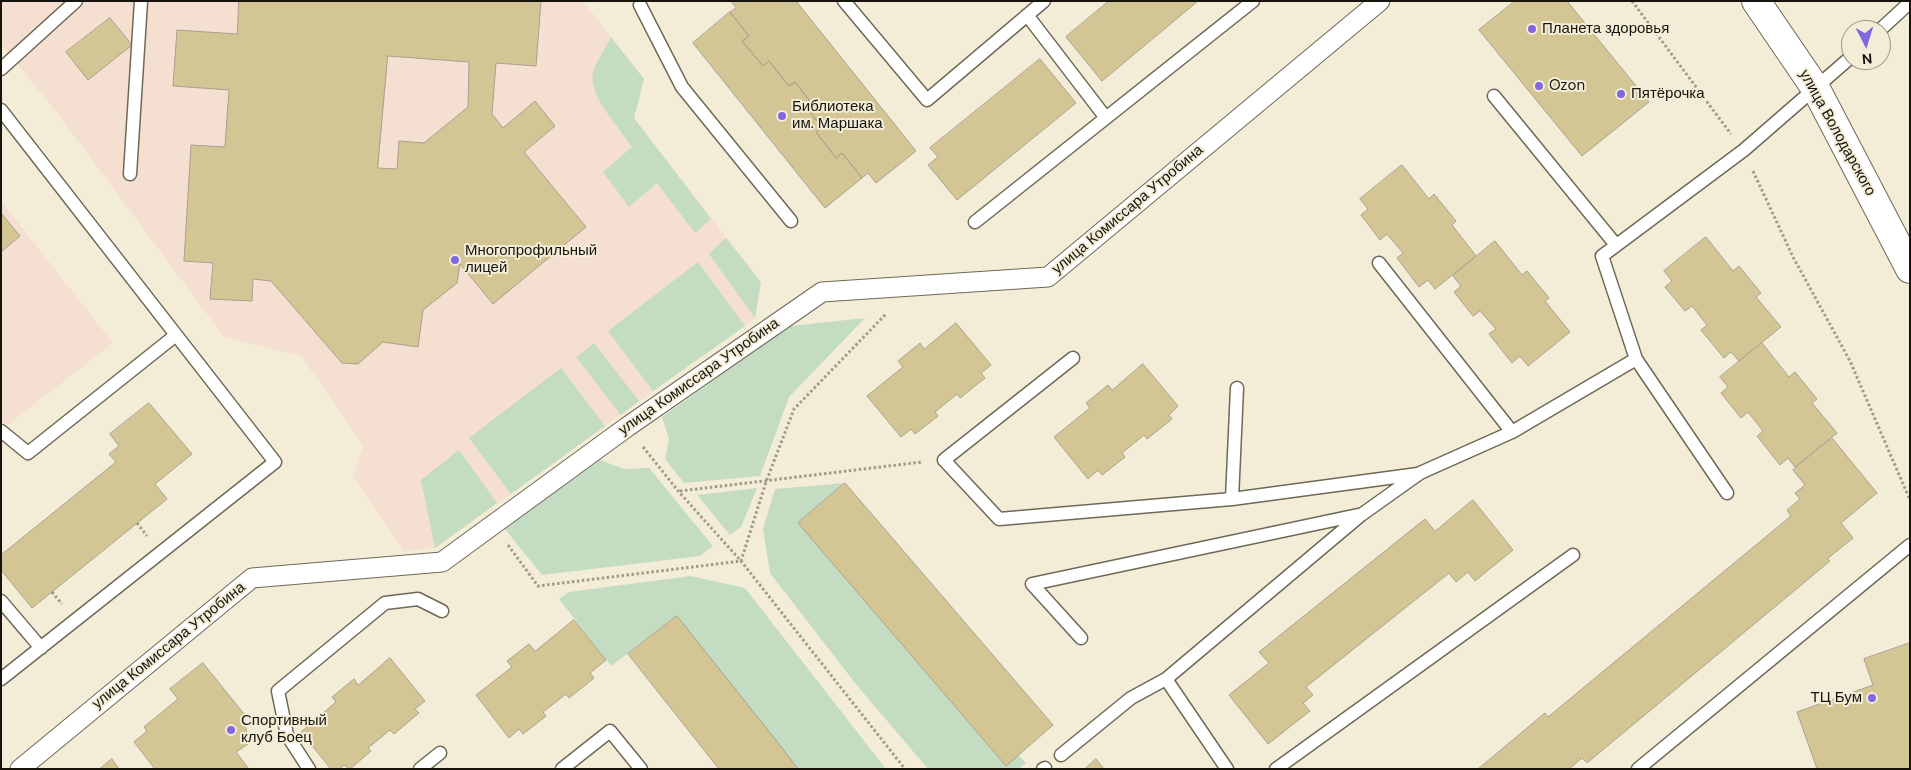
<!DOCTYPE html>
<html>
<head>
<meta charset="utf-8">
<style>
	body { margin:0 }
	#map { position:relative; width:1911px; height:770px; overflow:hidden; background:#f3edd8; font-family:"DM Sans",sans-serif }
	canvas { display:block }
	.frame { position:absolute; inset:0; border:2px solid #16140d; pointer-events:none }
	.north { position:absolute; left:1841px; top:20px; width:50px; height:50px; box-sizing:border-box; background:#f3edd8; border:1px solid #9b9687; border-radius:50%; rotate:175deg; font-size:14px; font-weight:700; line-height:20px; text-align:center; color:#16140d }
	.north::after { content:''; display:block; margin:auto; width:18px; height:22px; background:#8267e2; clip-path:polygon(50% 0,100% 100%,50% 72%,0 100%) }
</style>
</head>
<body>
<div id="map">
<canvas width="1911" height="770"></canvas>
<div class="frame"></div>
<div class="north">N</div>
</div>
<script>
const context = document.querySelector('canvas').getContext('2d');
context.lineJoin = 'round';
function fill(path, color) {
  context.fillStyle = color;
  context.fill(path, 'evenodd');
}
function strokePath(path, color, width, dash) {
  context.strokeStyle = color;
  context.lineWidth = width;
  context.lineCap = dash ? 'butt' : 'round';
  context.setLineDash(dash || []);
  context.stroke(path);
}
function write(font, color, halo, rows, align = 'center') {
  context.font = font + ' "DM Sans",sans-serif';
  context.lineWidth = 4;
  context.setLineDash([]);
  context.textBaseline = 'middle';
  context.strokeStyle = halo;
  context.fillStyle = color;
  for (const [text, x, y, turn = 0] of rows) {
    context.save();
    context.translate(x, y);
    context.rotate((+turn || 0) * Math.PI / 180);
    context.textAlign = isNaN(turn) ? turn : align;
    if (halo) context.strokeText(text, 0, 0);
    context.fillText(text, 0, 0);
    context.restore();
  }
}
fill(new Path2D(`
	M1,1H583L644,79L634,118L761,282L755,318L435,548L404,551L353,476L363,445L301,356L224,337L58,114L1,44Z
	M1,201L113,343L1,430Z`), '#f4dfd1');
fill(new Path2D(`
	M611,37L644,79L634,118L711,219L695,233L657,183L629,207L603,172L632,147C620,128 587,95 593,72C597,60 606,48 611,37Z
	M726,238L761,282L755,318L709,254Z
	M698,262L745,326L653,391L608,331Z
	M865,318L789,397L760,476L684,483L665,459L669,439L662,417L790,326Z
	M594,343L639,401L621,415L576,357Z
	M561,368L605,426L511,494L469,438Z
	M459,450L497,503L435,548L421,480Z
	M600,460L624,469L649,468L713,546L700,556L542,575L504,528Z
	M845,483L798,523L1005,765L1018,755L1026,763L1019,769H928L855,683L770,573L763,529L775,489Z
	M757,488L741,527L730,535L697,495Z
	M691,576L745,588L886,769H798L677,616L611,666L559,599L569,592Z`), '#c4dcc1');
const building = new Path2D(`
	M239,1H541L536,66L496,63L492,114L503,128L535,101L555,126L524,152L586,227L493,304L460,264L457,283L423,310L418,347L383,342L358,364L342,363L271,281L253,279L252,301L210,299L213,263L184,261L191,145L225,147L229,90L173,86L177,30L237,34ZM388,56L469,62L468,107L424,143L399,141L397,169L378,168Z
	M731,1H796L916,151L876,183L868,173L862,178L842,153L836,158L816,132L822,127L804,105L809,100L795,82L789,86L769,61L763,66L742,41L749,36L730,12L736,8Z
	M1109,1H1198L1102,81L1066,37Z
	M1515,1H1567L1649,102L1582,156L1479,30Z
	M730,12L749,36L742,41L763,66L769,61L789,86L795,82L809,100L804,105L822,127L816,132L836,158L842,153L862,178L825,208L693,43Z
	M110,18L132,45L88,80L66,52Z
	M1040,59L1076,103L957,200L928,165L938,157L930,148Z
	M1402,165L1429,199L1434,194L1456,221L1452,225L1476,256L1435,289L1428,280L1419,287L1397,258L1403,253L1387,234L1380,240L1361,215L1368,209L1360,199Z
	M1,213L20,236L1,252Z
	M1706,237L1733,271L1739,266L1761,293L1756,297L1781,327L1739,361L1731,352L1724,358L1701,330L1707,325L1692,306L1685,311L1665,287L1672,281L1664,271Z
	M1495,241L1522,275L1527,271L1549,298L1545,301L1570,332L1528,366L1520,356L1512,363L1489,334L1496,329L1480,311L1473,316L1454,292L1461,286L1453,276Z
	M956,323L991,365L981,373L985,378L960,398L957,394L935,412L938,416L915,434L911,429L901,437L867,396L903,367L898,361L920,343L924,349Z
	M1762,343L1789,377L1795,372L1817,399L1812,403L1837,433L1795,467L1788,458L1780,465L1757,436L1763,431L1748,412L1741,418L1721,393L1728,387L1720,377Z
	M1143,364L1178,406L1169,415L1172,419L1147,439L1144,435L1122,453L1125,457L1102,475L1098,470L1088,479L1054,437L1090,408L1086,403L1108,385L1112,390Z
	M149,403L192,454L155,484L167,499L32,608L1,570V555L116,462L109,454L119,446L110,434Z
	M1832,438L1877,493L1841,523L1853,538L1827,559L1830,561L1587,763L1582,758L1569,769H1478L1545,713L1548,717L1791,516L1787,510L1800,499L1795,493L1805,485L1793,470Z
	M845,483L1053,725L1006,766L798,523Z
	M1473,500L1513,550L1475,581L1468,572L1456,582L1449,573L1306,687L1313,695L1303,703L1310,711L1268,744L1229,695L1269,663L1259,652L1425,519L1435,531Z
	M677,616L779,744L798,769H719L628,654Z
	M574,620L606,660L590,673L594,678L569,698L566,694L543,712L546,716L523,734L519,729L509,738L476,695L512,667L507,661L529,644L535,651Z
	M1910,643V769H1817L1797,712L1873,685L1864,659Z
	M390,658L425,701L415,709L419,713L394,734L390,730L368,748L371,751L350,769L344,765L340,769H331L301,732L336,702L332,697L354,679L358,685Z
	M203,663L244,714L248,744L236,752L249,769H155L134,742L147,731L144,727L178,699L170,689Z
	M112,759L119,769H100Z
	M1096,759L1104,769H1085Z`);
fill(building, '#d3c594');
strokePath(building, '#a8a28f', 1);
const service = new Path2D(`
	M844,1L927,100L1044,1
	M640,5L682,87L791,221
	M1027,15L1106,118
	M1880,30L1906,6
	M1,69L76,1
	M1494,96L1616,245
	M1,110L275,462L1,679
	M130,174L141,1
	M975,222L1253,1
	M1379,263L1512,432
	M1073,358L944,460L999,519L1232,499L1418,474
	M1636,359L1727,493
	M1,431L28,453L176,335
	M1232,499L1237,388
	M1,601L41,648
	M1081,638L1032,584L1358,515
	M1166,679L1227,769
	M1061,755L1131,698L1166,679L1361,515L1420,473L1512,432L1636,359L1602,256L1744,150L1851,57
	M309,769L287,735L278,691L385,603L418,599L442,611
	M420,769L440,753
	M562,769L610,731L641,769
	M1043,769L1045,768
	M1276,769L1573,555
	M1638,769L1910,545`);
const pedestrian = new Path2D(`
	M20,769L252,578L442,562L627,427L822,292L1048,277L1380,1`);
const tertiary = new Path2D(`
	M1756,1L1816,89L1910,269`);
strokePath(service, '#6e6957', 15);
strokePath(pedestrian, '#6e6957', 21);
strokePath(tertiary, '#6e6957', 30);
strokePath(new Path2D(`
	M1632,1L1731,134
	M1753,171L1793,257L1850,361L1910,500
	M643,447L679,492L741,561L905,769
	M680,491L922,462
	M137,523L147,536
	M508,545L538,586L741,561L766,482L794,409L886,314
	M52,592L62,604`), '#9f9b8b', 3, [2.5, 2.5]);
strokePath(service, '#fff', 12);
strokePath(pedestrian, '#fff', 19);
strokePath(tertiary, '#fff', 28);
for (const [x, y, r, color] of [
	[1532,29,5,"#8267e2"],
	[1539,86,5,"#8267e2"],
	[1621,94,5,"#8267e2"],
	[782,116,5,"#8267e2"],
	[455,260,5,"#8267e2"],
	[1872,698,5,"#8267e2"],
	[231,730,5,"#8267e2"]
]) {
  const dot = new Path2D();
  dot.arc(x, y, r, 0, 2 * Math.PI);
  context.fillStyle = color;
  context.fill(dot);
  strokePath(dot, '#f3edd8', 2);
}
write('15px', '#16140d', '#f3edd8', [
	["Планета здоровья",1542,29],
	["Ozon",1549,86],
	["Пятёрочка",1631,94],
	["Библиотека",792,107],
	["им. Маршака",792,124],
	["Многопрофильный",465,251],
	["лицей",465,268],
	["ТЦ Бум",1862,698,"right"],
	["Спортивный",241,721],
	["клуб Боец",241,738]
], 'left');
write('15px', '#16140d', '#f3edd8', [
	["улица Володарского",1837,133,61],
	["улица Комиссара Утробина",1128,210,-40],
	["улица Комиссара Утробина",699,377,-35],
	["улица Комиссара Утробина",169,646,-39]
]);
</script>
</body>
</html>
